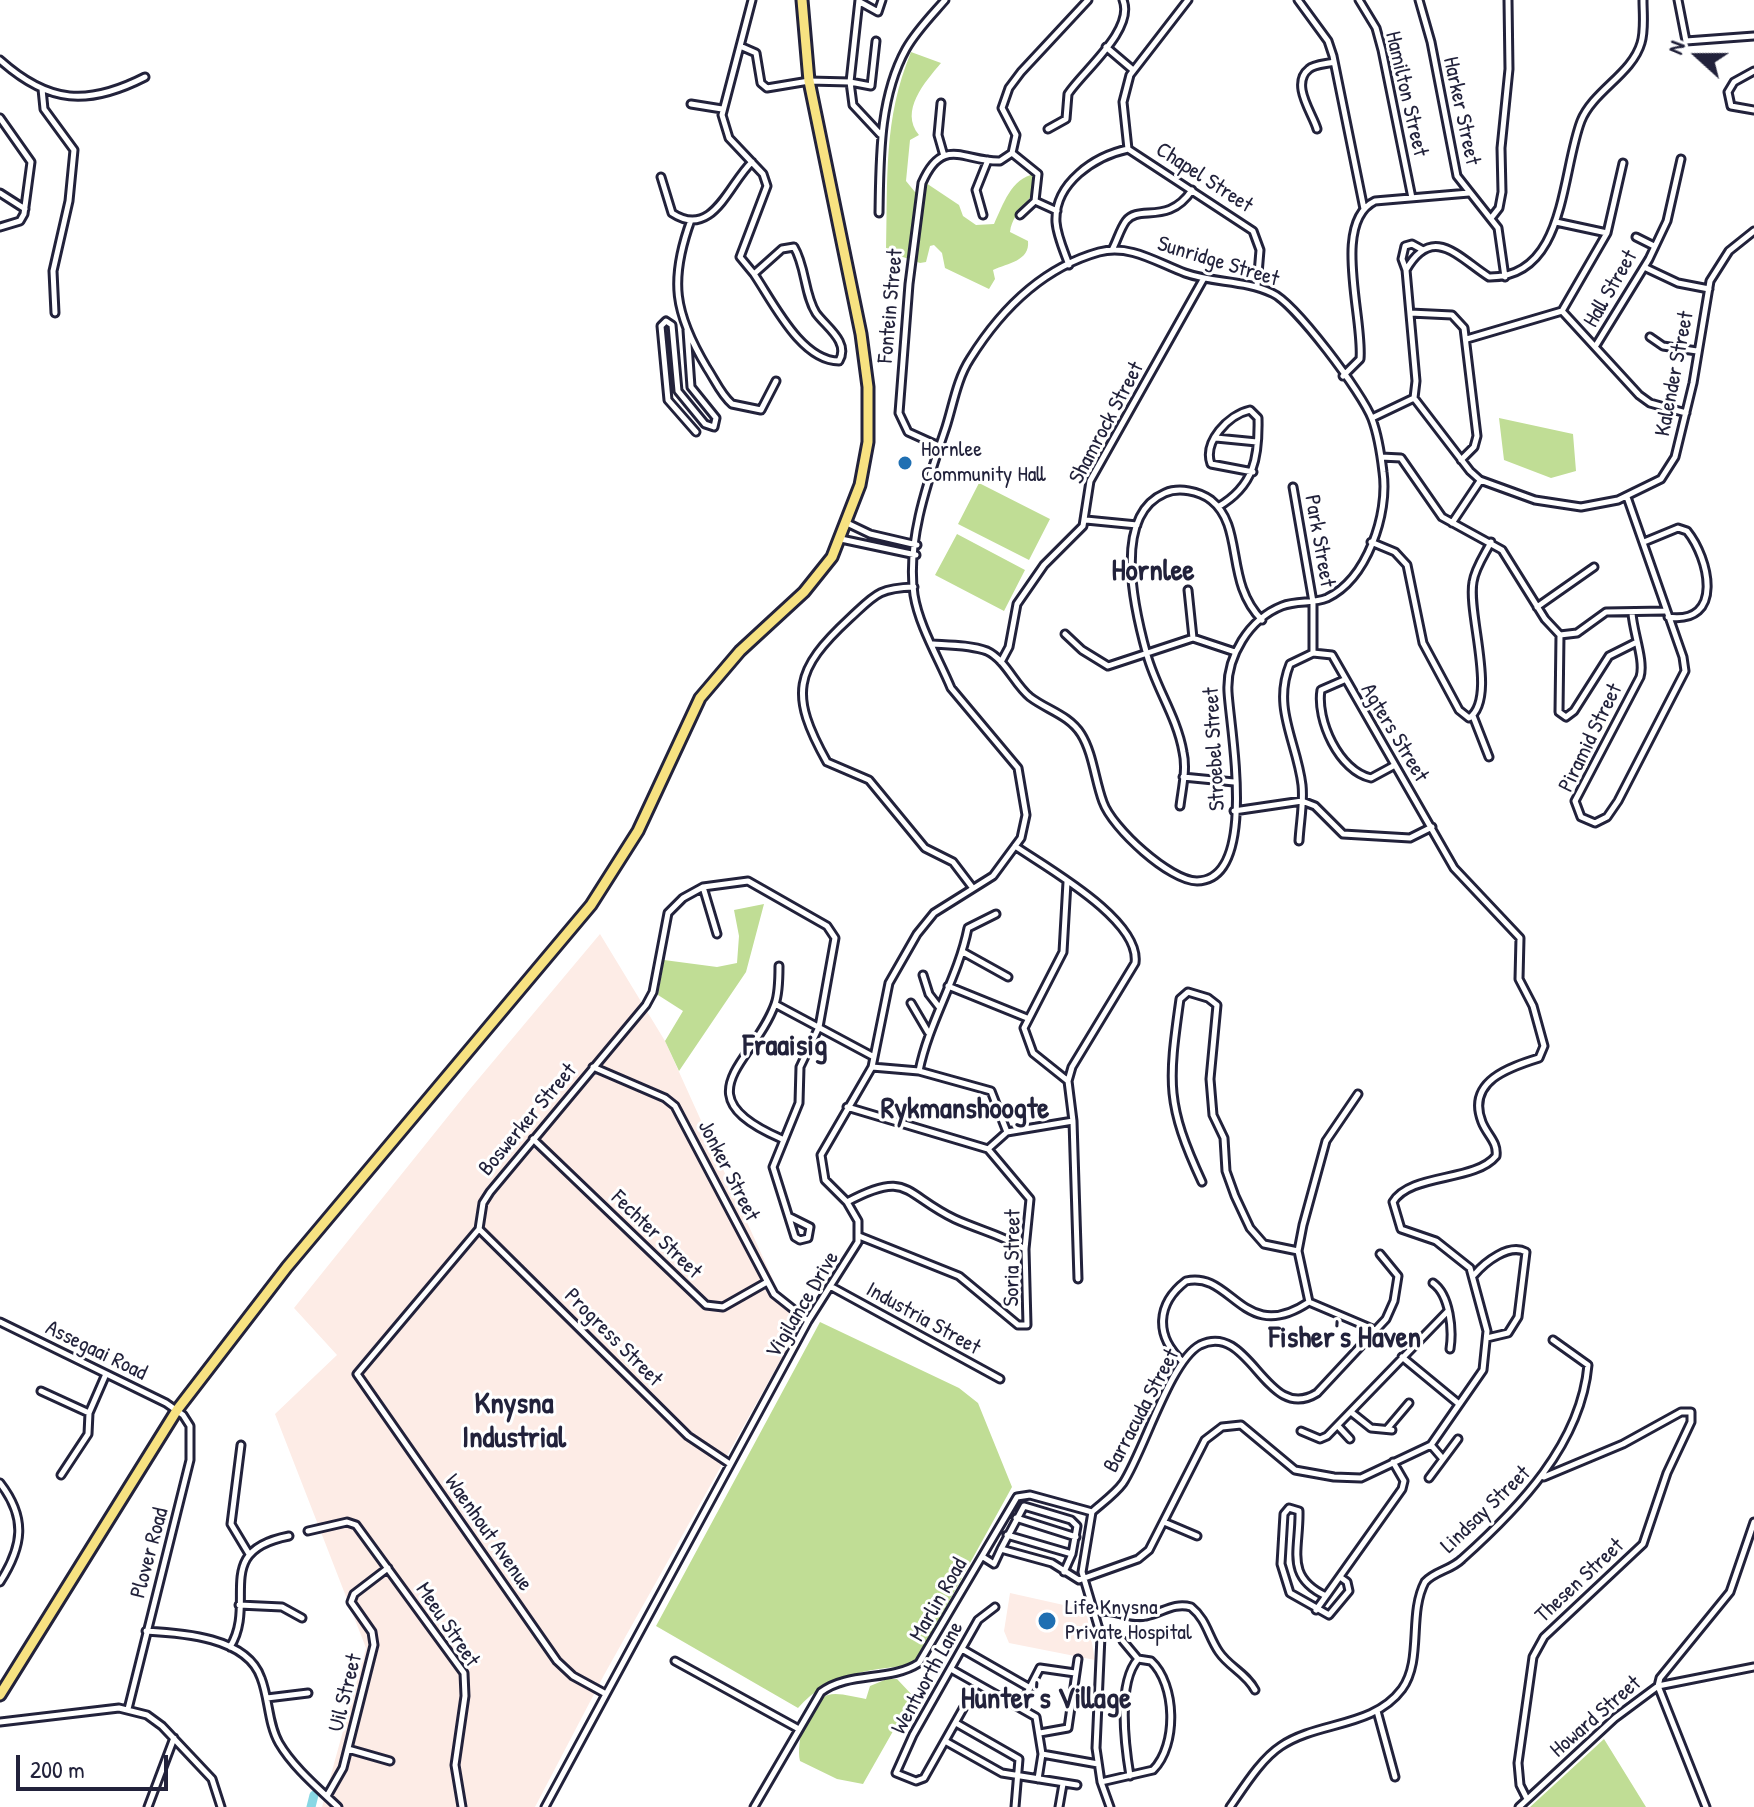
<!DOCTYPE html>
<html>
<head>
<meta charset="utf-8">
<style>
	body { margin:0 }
	#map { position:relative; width:1754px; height:1807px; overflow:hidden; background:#fff; font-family:"Patrick Hand",sans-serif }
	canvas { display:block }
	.north { position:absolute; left:1658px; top:16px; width:80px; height:80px; -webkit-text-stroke:6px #fff; paint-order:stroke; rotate:291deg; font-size:22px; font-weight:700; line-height:32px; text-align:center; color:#22223b }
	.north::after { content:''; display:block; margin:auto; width:28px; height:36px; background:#22223b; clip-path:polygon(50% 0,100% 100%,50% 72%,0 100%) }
	.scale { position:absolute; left:16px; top:1755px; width:152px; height:36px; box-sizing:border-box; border:4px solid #22223b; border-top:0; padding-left:10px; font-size:24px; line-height:28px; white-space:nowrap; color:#22223b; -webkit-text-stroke:6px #fff; paint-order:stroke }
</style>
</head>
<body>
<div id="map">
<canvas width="1754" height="1807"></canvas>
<div class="north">N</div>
<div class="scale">200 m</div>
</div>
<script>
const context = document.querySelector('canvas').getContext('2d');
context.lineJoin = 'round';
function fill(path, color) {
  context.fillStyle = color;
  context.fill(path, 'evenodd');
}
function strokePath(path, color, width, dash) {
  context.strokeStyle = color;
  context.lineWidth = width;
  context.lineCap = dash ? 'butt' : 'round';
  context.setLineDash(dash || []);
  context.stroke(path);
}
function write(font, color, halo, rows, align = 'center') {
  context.font = font + ' "Patrick Hand",sans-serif';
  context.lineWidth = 6;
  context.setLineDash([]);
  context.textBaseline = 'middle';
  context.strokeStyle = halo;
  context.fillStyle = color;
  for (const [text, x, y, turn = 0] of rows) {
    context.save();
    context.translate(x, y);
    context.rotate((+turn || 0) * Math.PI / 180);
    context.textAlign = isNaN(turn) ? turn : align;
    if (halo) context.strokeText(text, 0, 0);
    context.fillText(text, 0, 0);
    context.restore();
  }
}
fill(new Path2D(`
	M600,934L665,1041L780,1295L807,1313L604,1675L535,1807H322L366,1648L275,1414L337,1355L294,1308L470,1089Z
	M1010,1593L1086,1610L1095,1660L1009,1643L1004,1631Z`), '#fdece6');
fill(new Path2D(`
	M911,52L941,63C925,82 899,111 919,135L910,140L906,181L915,192H922L926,183L959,205L963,216L976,225L994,224C1003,205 1011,178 1035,174C1040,200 1013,207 1010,232L1028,241C1030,261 1008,263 993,270L995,279L989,289L945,268L942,253L934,245L930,246L926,262L920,263L886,251C888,178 883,120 911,52Z
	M1499,418L1573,434L1576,471L1551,478L1504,460Z
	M979,483L1050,519L1029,560L958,524Z
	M957,534L1025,570L1004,611L935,575Z
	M764,904L746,972L679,1071L665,1041L683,1011L658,995L664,960L717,967L737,963L739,936L734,910Z
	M820,1322L959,1388L978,1403L1012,1487L917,1659L910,1665C867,1670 828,1674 798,1708L656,1626Z
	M887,1679H897L913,1696L863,1784L837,1779L800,1761C796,1742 806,1701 828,1695C838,1692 854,1697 866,1699L870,1686Z
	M1604,1739L1646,1807H1530Z`), '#c0dd95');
strokePath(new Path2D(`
	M311,1807L314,1795`), '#88d7e4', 9);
const street = new Path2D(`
	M752,0L722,115L729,138L763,174L767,186L740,257L754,274L782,249L794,247C806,267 804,294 816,313C826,327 850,342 839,361C801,361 773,302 754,274
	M859,0L850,82L871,86L876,41
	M1298,0L1328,41L1333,56L1364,209
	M1359,0L1376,28L1382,50L1412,198
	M1419,0L1431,42L1457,176L1498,228L1505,277
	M1678,0L1686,41L1754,36
	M860,2L878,12L882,0
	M740,46L756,53L761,83L767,88L809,81L850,82L853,105L880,134
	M1106,47L1133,70
	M0,60C49,104 88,106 145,77
	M1754,71L1734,82L1728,92L1731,106L1754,110
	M42,89L44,109L74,150L69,201L53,271L55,313
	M941,103L938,135L944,156
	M691,104L722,109
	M0,118L31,162L24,214L20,221L0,227
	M1048,129L1066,119L1068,94C1082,72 1135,30 1123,0
	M1317,129C1313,114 1290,84 1309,69C1314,64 1327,64 1334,62
	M1128,149L1253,231L1260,250L1257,286
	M1128,149L1123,102L1130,75L1188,0
	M1012,153L1038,174L1035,201L1057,211
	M661,177L672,213C713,240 729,183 752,162
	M0,193L25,209
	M879,213C880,158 879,98 906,49C916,31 932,15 945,0
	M983,215L976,190L988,160
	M1020,215L1035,201
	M1492,217L1499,208L1502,192L1501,148L1509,69L1508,0
	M691,220C669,280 674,313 707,368C715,380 721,395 732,404L761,410L776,381
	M1556,222L1607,233
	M1636,237L1654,246
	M1112,250C1117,241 1120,229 1126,221C1139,204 1168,226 1192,190
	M1069,265C1064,251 1057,236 1056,222C1054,183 1095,156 1128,149
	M1644,267L1678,283L1709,289
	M1406,270L1402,259L1405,246L1412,244L1423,250
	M1562,311L1639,395L1650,403L1686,413
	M1562,311L1607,233L1623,163
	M1410,313L1452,315L1464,328L1477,436L1474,447L1461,460
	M687,330L691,387L716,418L714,427L705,424L678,391L672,325L666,321L661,326L668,400L696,432
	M1650,337L1663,346L1697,351
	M1467,339L1562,311
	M1595,347L1649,259L1667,221L1681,159
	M1343,376L1360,359C1364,319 1331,222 1375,201L1469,193
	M1414,398L1416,381L1406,270C1433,223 1459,258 1489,277C1566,278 1561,173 1581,121C1593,91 1632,74 1641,43C1645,30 1643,14 1643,0
	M1414,398L1470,471L1480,480L1535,500L1581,507L1618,500L1661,479L1675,457L1693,383L1710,281L1729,251L1754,231
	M1372,418L1414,398
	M1216,438L1257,442
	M939,446L908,432L899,413L909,284L922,183C943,135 964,162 1000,161L1012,153L1016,135L1002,108L1009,88L1021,72L1088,0
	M1381,457L1401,458L1442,517L1502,550L1545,619L1560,635
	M1293,487L1313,602V653L1290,664C1272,708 1297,742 1302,785C1304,803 1300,822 1299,841
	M1627,497L1683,657L1685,671L1618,801L1607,817L1595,823L1581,817L1575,801L1640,677C1645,661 1633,632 1632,613
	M1218,507C1254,486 1259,458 1258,418L1250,410C1228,415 1203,442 1211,464L1253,472
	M1086,520L1137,525
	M847,523L870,534L917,545
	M1452,523L1480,481
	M841,539L916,555
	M1371,542L1395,552L1407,565L1423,643L1459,710L1469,718C1498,699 1467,614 1473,582C1475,568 1485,554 1491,542
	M1644,542L1678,528L1687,531C1709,558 1725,625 1668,617
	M914,587C878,588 875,595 850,618C794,670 789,694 827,762L869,780L925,848L953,862L972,887
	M1188,590L1193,638
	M1537,607L1594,567
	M1065,634L1082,650L1108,666L1193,638L1235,652
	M1560,635L1559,712L1566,717L1574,711L1609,656L1635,643
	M1560,635L1577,633L1606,612L1665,611
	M1001,662L1009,647L1017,604L1044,565L1083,526L1090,481L1204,278
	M1344,680L1321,690C1316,720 1339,771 1371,778L1395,765
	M1473,716L1489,757
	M1183,777L1234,782
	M1180,806C1182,789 1187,769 1183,752C1177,717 1156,688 1147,655C1135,612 1111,516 1165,493C1179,487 1199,491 1211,500C1245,527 1224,582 1262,620
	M1234,811L1302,801L1315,806L1343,834L1410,838L1432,827
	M1015,846C1047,868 1141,920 1135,963L1072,1067L1068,1081
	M1067,882L1063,952L1024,1028L1033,1053L1068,1081L1073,1121L1078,1279
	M703,887L717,934
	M963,952L1008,977
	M779,966C779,978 779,993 775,1004C754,1063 680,1095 782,1139
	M923,975L929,994L939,1007
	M948,986L1027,1018
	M911,1003L928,1032
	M775,1004L874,1057
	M593,1067L665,1098L675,1106L774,1294L808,1321
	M872,1067L919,1071L991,1091L1007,1132
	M919,1071C929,1021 958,978 968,928L996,914
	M847,1107L988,1149
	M1007,1132L1073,1121
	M533,1139L706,1305L723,1307L767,1282
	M988,1149L1007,1132
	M1202,1182C1166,1104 1168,1084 1180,999L1188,992L1208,998L1217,1005L1210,1079L1213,1115L1224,1138L1226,1171L1235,1196L1250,1228L1264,1244L1298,1251
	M847,1202C909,1169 903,1194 955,1219C979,1230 1000,1234 1025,1249
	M479,1229L688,1436L730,1464
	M859,1236L959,1276L1018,1325H1027L1025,1249L1030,1199L988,1149
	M1474,1275C1485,1262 1509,1243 1526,1252L1518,1317L1508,1333L1487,1338
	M1433,1283C1450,1295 1453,1330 1450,1349
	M830,1286L1000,1379
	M1309,1302L1298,1251L1303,1225L1326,1141L1358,1094
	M1309,1302L1375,1330
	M0,1322L166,1403L183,1415L190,1426V1460L128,1709
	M1402,1357L1459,1404
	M1182,1361C1155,1336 1156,1304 1186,1281C1232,1270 1243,1346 1309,1302
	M41,1391L89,1413
	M1351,1412L1371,1428L1392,1430
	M1338,1426L1350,1439
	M1387,1429L1409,1403
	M1301,1431L1320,1439L1327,1436L1447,1312
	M241,1445L231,1524L249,1554
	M1431,1445L1443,1459
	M61,1475L88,1434L89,1413L106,1374
	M1429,1478L1458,1439
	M0,1483C27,1518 23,1546 0,1582
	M1092,1512C1102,1503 1115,1494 1123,1483C1144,1451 1170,1361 1200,1345C1250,1320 1266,1425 1317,1393L1386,1319L1394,1301L1398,1276L1380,1254
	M1092,1512L1082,1572L1101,1636L1096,1748L1101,1782L1110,1807
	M1016,1518L1076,1537
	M1164,1522L1197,1536
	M308,1531L347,1522L356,1525L464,1673L465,1696L455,1765L462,1807
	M1007,1535L1072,1554
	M983,1557L994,1564L1001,1549
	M1064,1572L1072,1554L1077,1526L1071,1520L1024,1506L1001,1549L1052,1563L1079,1580L1138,1559L1149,1550L1205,1440L1222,1427L1241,1425L1295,1470L1334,1477L1361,1478L1431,1445L1483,1370L1487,1331L1470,1268L1436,1241L1401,1229L1393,1202C1410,1173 1475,1182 1496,1156C1498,1142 1487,1135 1482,1122C1466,1081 1510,1067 1539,1058L1544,1046L1533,1006L1519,979L1520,938L1454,868L1332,655L1313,653
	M1340,1577L1347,1582L1349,1591L1329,1615L1290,1593L1281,1564L1284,1514L1289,1508L1299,1511C1300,1550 1284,1576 1326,1596L1402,1489L1404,1481L1393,1462
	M239,1605L282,1607L302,1618
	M1316,1610L1326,1596
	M1094,1613C1113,1607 1128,1620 1146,1616C1162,1613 1174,1602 1191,1607C1207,1620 1208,1636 1219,1652C1229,1667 1246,1673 1255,1690
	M146,1631C182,1633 247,1637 261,1678C269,1698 268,1724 279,1743C293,1767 318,1788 338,1807
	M230,1647C258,1602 211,1551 289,1536
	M962,1649L1030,1688
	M675,1661L797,1728
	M951,1669L1036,1717L1042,1754L1038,1779
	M977,1684L924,1778L916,1781L896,1773L913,1735L978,1620L995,1607
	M1658,1686L1706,1807
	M1658,1686L1754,1667
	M606,1694L573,1676L557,1661L357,1374L479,1229L483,1203L490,1192L646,1005L653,992L668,913L683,898L703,887L748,881L827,926L835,938L819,1027L800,1067L799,1103L773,1167L795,1237L800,1240L808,1238L810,1227L790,1217
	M267,1698L308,1693
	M1020,1707L1040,1668L1075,1673
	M1377,1711L1395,1777
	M0,1722L119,1708L147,1715L162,1726L212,1779L221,1807
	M956,1723L1019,1759L1015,1807
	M1040,1733L1068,1728L1078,1659
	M945,1741L1002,1773L1077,1785
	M348,1749L390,1761
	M1042,1754L1098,1764
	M1130,1776C1125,1746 1117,1683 1138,1659
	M1101,1782L1153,1770C1178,1745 1176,1684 1151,1661L1138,1659L1123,1641
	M327,1796L343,1768L374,1645L372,1632L351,1602L354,1594L388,1568
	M1527,1799L1520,1785L1518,1763L1533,1657L1544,1637L1643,1544L1667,1473L1691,1422V1412H1681L1623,1444L1544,1477
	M148,1807L174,1738
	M545,1807L808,1321L858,1242V1221L847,1202L825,1180L821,1155L872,1067L889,983L917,934L934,913L993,876L1021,838L1026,815L1018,768L951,688C939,659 919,626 914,595C906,540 929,478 946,427C953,405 957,379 970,359C1000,311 1042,268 1099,252C1130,244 1156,262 1185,273C1213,283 1245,280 1272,293C1295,303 1363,394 1372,419C1378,435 1381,455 1383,472C1389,514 1367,579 1327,598C1313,604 1297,600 1282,606C1249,619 1226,657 1228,692C1230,729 1259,880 1197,881C1170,881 1112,828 1103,802C1095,781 1093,753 1081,734C1069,715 1047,710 1030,697C1014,684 1006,660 987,651C971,645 950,645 933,644
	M754,1807L821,1692C849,1671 890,1682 919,1663L1017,1497L1030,1495L1092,1512
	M1059,1807L1063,1784
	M1230,1807C1244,1787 1261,1759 1281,1746C1318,1721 1373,1728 1402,1689C1423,1660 1408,1614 1425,1582C1435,1571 1451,1570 1462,1559C1518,1509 1581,1444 1588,1365L1553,1340
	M1519,1807L1615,1718L1658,1686L1660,1678L1730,1592L1754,1522`);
const highway = new Path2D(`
	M0,1695L177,1410L287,1267L591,905L638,831L700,698L740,651L804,592L832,557L860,485L868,442V387L861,334L809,81L802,0`);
strokePath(street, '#22223b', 11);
strokePath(highway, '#22223b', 15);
strokePath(street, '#fff', 5);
strokePath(highway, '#f7e281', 9);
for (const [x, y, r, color] of [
	[905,463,8,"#1f6fb2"],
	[1047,1621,10,"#1f6fb2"]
]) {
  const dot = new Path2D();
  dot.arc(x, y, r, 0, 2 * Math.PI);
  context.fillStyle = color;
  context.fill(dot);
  strokePath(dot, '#fff', 3);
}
write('22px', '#22223b', '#fff', [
	["Hamilton Street",1406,94,77],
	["Harker Street",1461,111,78],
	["Chapel Street",1204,178,33],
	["Sunridge Street",1218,262,17],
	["Hall Street",1611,289,-60],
	["Fontein Street",891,306,-85],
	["Kalender Street",1675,374,-79],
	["Shamrock Street",1107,423,-62],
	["Park Street",1319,541,80],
	["Agters Street",1394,733,59],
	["Piramid Street",1591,738,-64],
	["Stroebel Street",1215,749,-93],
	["Boswerker Street",528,1120,-50],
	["Jonker Street",728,1171,63],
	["Fechter Street",656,1235,44],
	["Soria Street",1013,1258,-89],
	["Vigilance Drive",803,1305,-59],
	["Industria Street",923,1319,29],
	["Progress Street",613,1338,45],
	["Assegaai Road",96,1351,26],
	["Barracuda Street",1142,1411,-62],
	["Lindsay Street",1486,1510,-44],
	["Waenhout Avenue",488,1533,55],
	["Plover Road",150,1553,-75],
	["Thesen Street",1580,1581,-43],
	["Marlin Road",939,1600,-60],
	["Meeu Street",447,1625,56],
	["Wentworth Lane",928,1678,-61],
	["Uil Street",346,1693,-76],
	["Howard Street",1596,1717,-41]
]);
write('22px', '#22223b', '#fff', [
	["Hornlee",921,450],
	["Community Hall",921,475],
	["Life Knysna",1065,1608],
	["Private Hospital",1065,1633]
], 'left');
write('bold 30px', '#22223b', '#fff', [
	["Hornlee",1153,572],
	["Fraaisig",785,1047],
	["Rykmanshoogte",965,1110],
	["Fisher's Haven",1345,1339],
	["Knysna",514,1405],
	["Industrial",514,1439],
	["Hunter's Village",1046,1700]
]);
</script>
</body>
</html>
